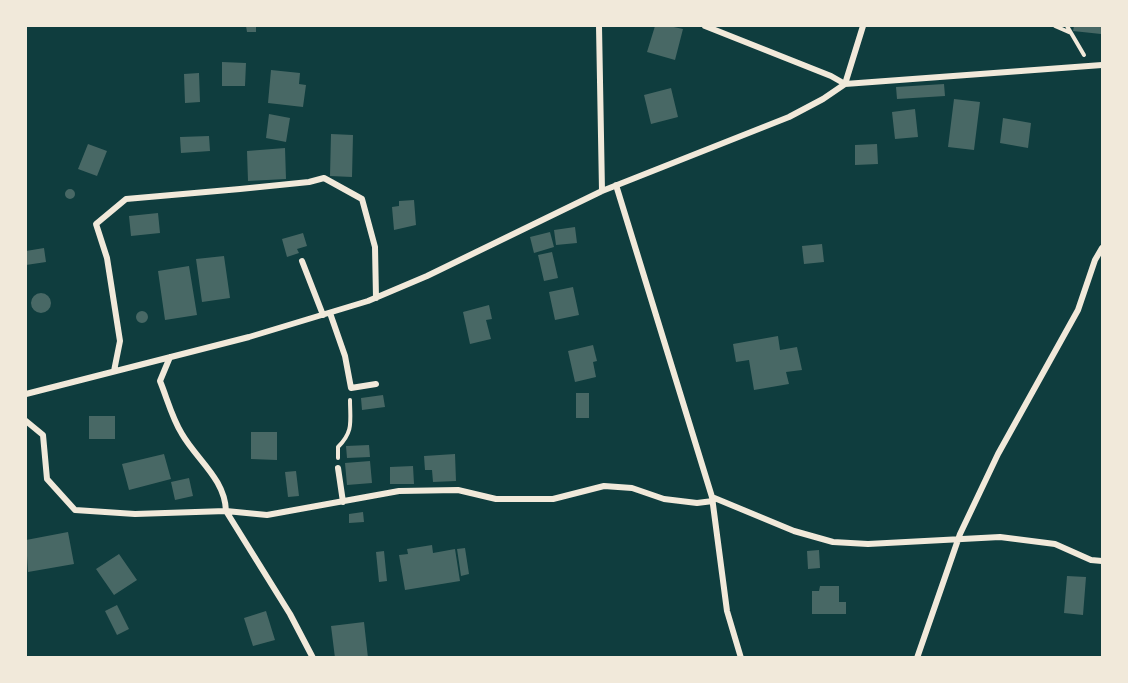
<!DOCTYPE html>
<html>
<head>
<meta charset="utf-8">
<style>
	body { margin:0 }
	#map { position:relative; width:1128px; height:683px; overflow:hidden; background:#0f3d3e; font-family:Helvetica,sans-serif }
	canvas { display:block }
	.frame { position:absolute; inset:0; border:27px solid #f1e9da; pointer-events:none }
</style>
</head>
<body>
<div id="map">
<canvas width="1128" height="683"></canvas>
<div class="frame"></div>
</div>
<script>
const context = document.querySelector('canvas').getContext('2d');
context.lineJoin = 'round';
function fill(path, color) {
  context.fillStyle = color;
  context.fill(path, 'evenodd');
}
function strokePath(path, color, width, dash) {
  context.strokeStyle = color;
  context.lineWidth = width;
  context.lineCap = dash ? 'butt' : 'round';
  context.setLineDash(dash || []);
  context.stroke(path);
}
fill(new Path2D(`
	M246,26H256V32H247Z
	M655,26H669L683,29L675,60L647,52Z
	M1074,26H1102L1101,34L1073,31Z
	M222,62L246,63L245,86H222Z
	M271,70L300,73L299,84L306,85L303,107L268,103Z
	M199,73L200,102L185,103L184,74Z
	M944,84L945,96L897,99L896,87Z
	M671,88L678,117L651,124L644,95Z
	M954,99L980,102L974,150L948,147Z
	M915,109L918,137L895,139L892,112Z
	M269,114L290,118L286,142L266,138Z
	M1003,118L1031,123L1028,148L1000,143Z
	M331,134L353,135L352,177L330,176Z
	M209,136L210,151L181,153L180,137Z
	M88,144L107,151L97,176L78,169Z
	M877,144L878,164L855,165V145Z
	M285,148L286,179L248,181L247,151Z
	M65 194a5 5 0 1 1 10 0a5 5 0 1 1-10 0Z
	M414,200L416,225L394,230L392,207L399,206V201Z
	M158,213L160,233L131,236L129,216Z
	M575,227L577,243L556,245L554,230Z
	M550,232L554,247L534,253L530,237Z
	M303,233L307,246L297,249L299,253L287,257L282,239Z
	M822,244L824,262L804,264L802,246Z
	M44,248L46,262L26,265V251Z
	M552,252L558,278L544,281L538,255Z
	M224,256L230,298L202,302L196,259Z
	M189,266L197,315L165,320L158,271Z
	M573,287L579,315L555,320L549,292Z
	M31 303a10 10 0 1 1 20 0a10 10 0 1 1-20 0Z
	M489,305L492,319L486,320L491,339L470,344L463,312Z
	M136 317a6 6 0 1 1 12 0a6 6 0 1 1-12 0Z
	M778,336L780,350L797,347L802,370L786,372L789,384L754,390L749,360L736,362L733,344Z
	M593,345L597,361L593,362L596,377L575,382L568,351Z
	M576,393H589V418H576Z
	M383,395L385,407L362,410L361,398Z
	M89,416H115V439H89Z
	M251,432H277V460L251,459Z
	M369,445L370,457L347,458L346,446Z
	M164,454L171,479L129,490L122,464Z
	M455,454L456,481L433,482L432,470H425L424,456Z
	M370,461L372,483L347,485L345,463Z
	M413,466L414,484H390V467Z
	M296,471L299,496L288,497L285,472Z
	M189,478L193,496L175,500L171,482Z
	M363,512L364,522L349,523V514Z
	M68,532L74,564L28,572L26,540Z
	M432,545L433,553L455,549L460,581L405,590L399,555L408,554L407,549Z
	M465,548L469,574L461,576L457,549Z
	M819,550L820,568L808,569L807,551Z
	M384,551L387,581L379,582L376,552Z
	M119,554L137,580L114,595L96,569Z
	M1067,576L1086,577L1083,615L1064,613Z
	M820,586H839V602H846V614H812V591H819Z
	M117,605L129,629L117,635L105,611Z
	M266,611L275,640L253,646L244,618Z
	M364,622L368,658H335L331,626Z`), '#486865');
strokePath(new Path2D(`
	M1055,26L1071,33
	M1067,26L1084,55
	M338,458V447C354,431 350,421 350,400`), '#f1e9da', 4);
strokePath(new Path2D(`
	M599,26L602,191
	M705,26L831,76L845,84L1102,65
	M616,185L712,497L727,611L741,658
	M302,261L323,315
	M330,313L345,356L351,388L376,384
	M170,357L160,381C167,398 172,418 182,434C197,460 225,479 226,511L290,614L313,658
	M114,371L120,341L107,258L96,224L126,199L240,189L309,182L324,178L362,199L375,247L376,298
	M26,394L249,337L368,301L427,276L602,191L789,117L823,99L845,84L863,26
	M26,421L43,435L47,479L75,510L135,514L226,511L267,515L399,491L458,490L496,499H553L604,486L632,488L664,499L697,503L713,501
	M338,468L343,502
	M712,497L794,531L833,542L868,544L1000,537L1055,544L1091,560L1102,561
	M917,658L960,534L998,454L1078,310L1095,260L1102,248`), '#f1e9da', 6);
</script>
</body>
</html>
